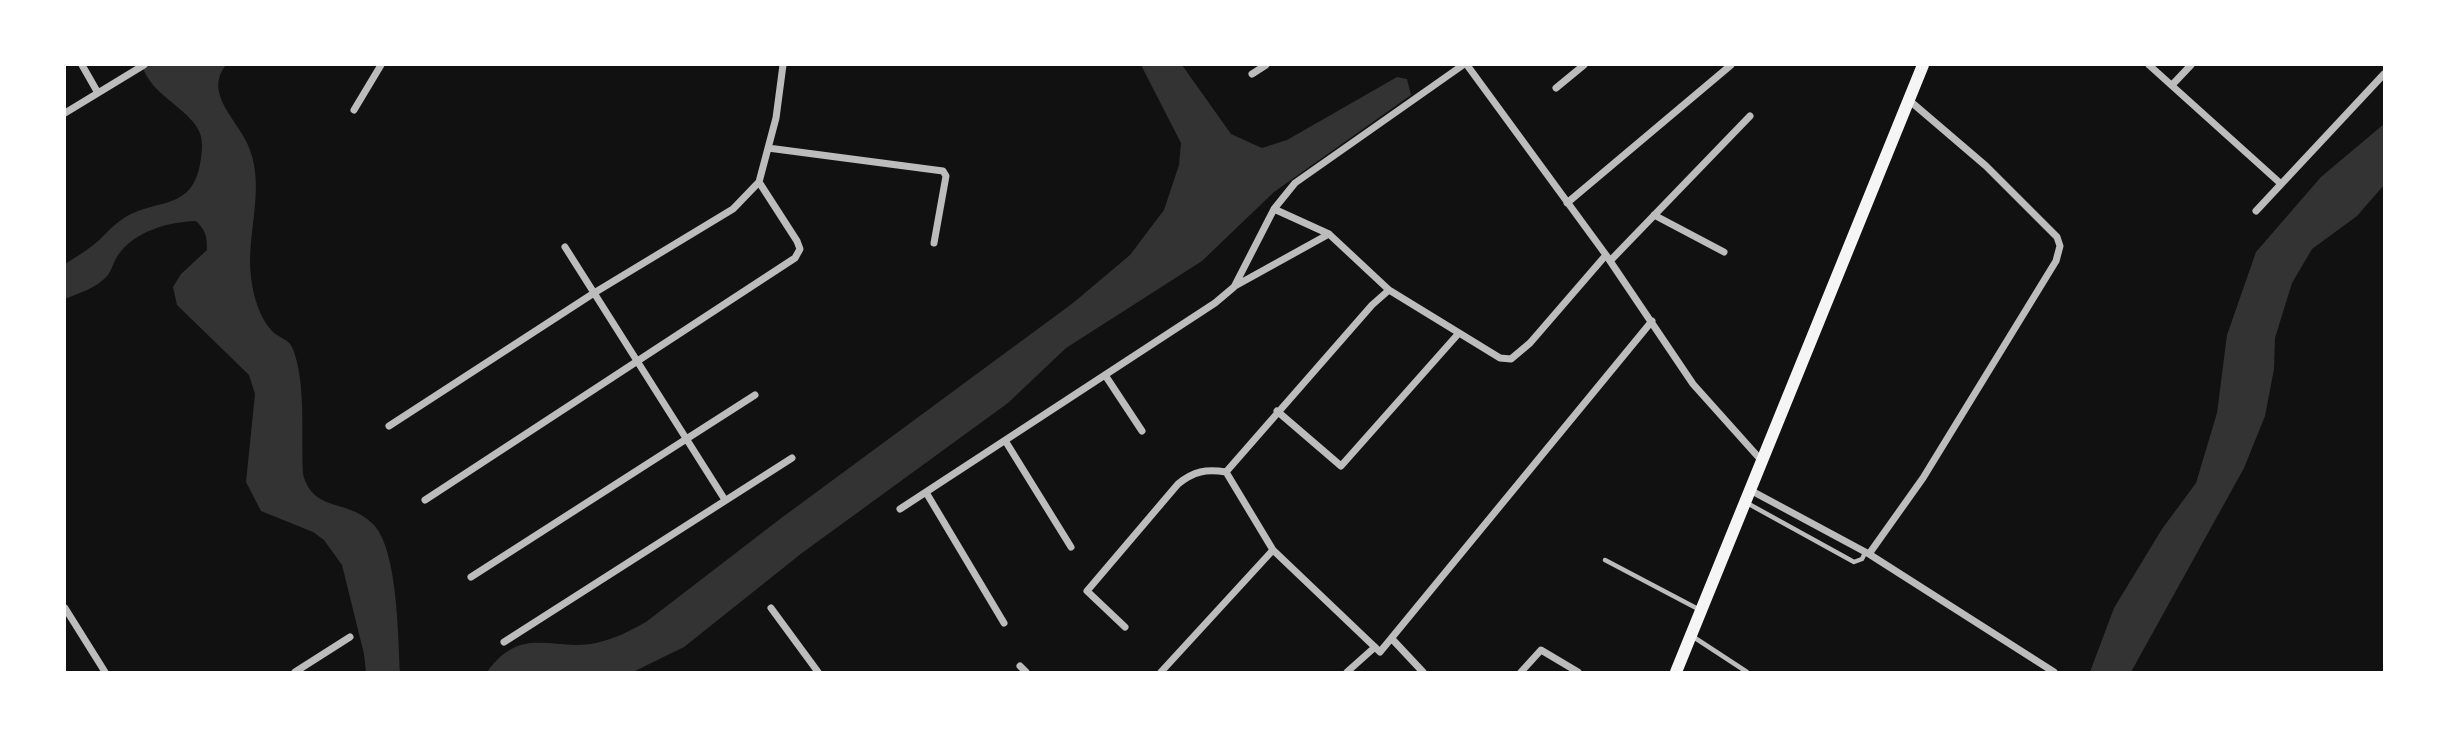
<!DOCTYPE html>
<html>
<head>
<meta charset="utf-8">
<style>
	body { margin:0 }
	#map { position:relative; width:2449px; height:737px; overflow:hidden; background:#111; font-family:Inter,sans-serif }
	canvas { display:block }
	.frame { position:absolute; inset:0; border:66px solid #fff; pointer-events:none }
</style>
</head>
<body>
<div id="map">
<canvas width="2449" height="737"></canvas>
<div class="frame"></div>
</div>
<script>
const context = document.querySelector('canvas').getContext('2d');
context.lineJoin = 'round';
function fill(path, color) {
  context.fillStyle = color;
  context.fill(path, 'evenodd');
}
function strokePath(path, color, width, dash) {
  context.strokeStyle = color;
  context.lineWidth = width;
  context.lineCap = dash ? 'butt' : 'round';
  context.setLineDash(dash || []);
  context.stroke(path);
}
fill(new Path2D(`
	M142,65H226C202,95 241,122 250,150C265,191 246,235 251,277C253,295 259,317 272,331C281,340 290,338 294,352C306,386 301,437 303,474C313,513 347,498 373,524C398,549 398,638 400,672H366L364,654L342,565L324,540L313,532L261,511L246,482L255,394L249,375L177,305L173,287L181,274L207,250C207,236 206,231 196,221C168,222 135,231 118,255C114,261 112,269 108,275C97,288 79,293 65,299V264C74,258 83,253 92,246C103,238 111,226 124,218C157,197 194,213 201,158C203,145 203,134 194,123C177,102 150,92 142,65Z
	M1141,65H1182L1231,134L1262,148L1287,140L1397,77L1407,79L1411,95L1274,192L1202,261L1066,348L1008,403L802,553L684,647L633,672H487C522,624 552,652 596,643C614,639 630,631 646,622L780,519L1073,303L1130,255L1164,210L1179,165L1181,143Z
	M2384,124V185L2357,216L2312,249L2292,283L2275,338L2274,369L2265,416L2244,468L2131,672H2090L2114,608L2162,529L2196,483L2217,413L2227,335L2256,252L2321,177Z`), '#333');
strokePath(new Path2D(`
	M1747,503L1854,562L1862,559L1865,553
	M1605,560L1700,610
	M1692,636L1747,672`), '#bcbcbc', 4.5);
strokePath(new Path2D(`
	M82,65L98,93
	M1467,65L1606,255L1693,384L1761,460
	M2149,65L2280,183
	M1252,74L1266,65
	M2173,84L2191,65
	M1556,88L1584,65
	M354,110L381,65
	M65,113L144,65
	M768,148L943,171L946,176L934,243
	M1567,203L1731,65
	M2256,211L2384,74
	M1654,215L1724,252
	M1329,234L1389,290
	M565,247L725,500
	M1610,261L1750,116
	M1235,286L1329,234L1274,209
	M1105,375L1142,431
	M1277,411L1341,466L1459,333
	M389,426L594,293L733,209L759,182L776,118L783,65
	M1006,442L1071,547
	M1750,490L1869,554L2054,672
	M927,494L1004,623
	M425,500L795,258L800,249L797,241L759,182
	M900,509L1215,303L1234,287L1274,209L1295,183L1463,65
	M1273,550L1380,652L1652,321
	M1869,554L1923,478L2056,261L2060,246L2057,237L1986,166L1910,101
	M471,577L755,395
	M65,608L105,672
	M771,608L818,672
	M1125,627L1087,591L1178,484C1194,471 1206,469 1226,472L1372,305L1389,290L1500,358L1511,359L1530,343L1606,255
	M1393,640L1423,672
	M504,642L792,458
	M1020,666L1026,672
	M295,672L350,637
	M1161,672L1273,550L1226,472
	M1347,672L1375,647
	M1521,672L1541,650L1578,672`), '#bcbcbc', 7);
strokePath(new Path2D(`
	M1676,672L1923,65`), '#f5f5f5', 12);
</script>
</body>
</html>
